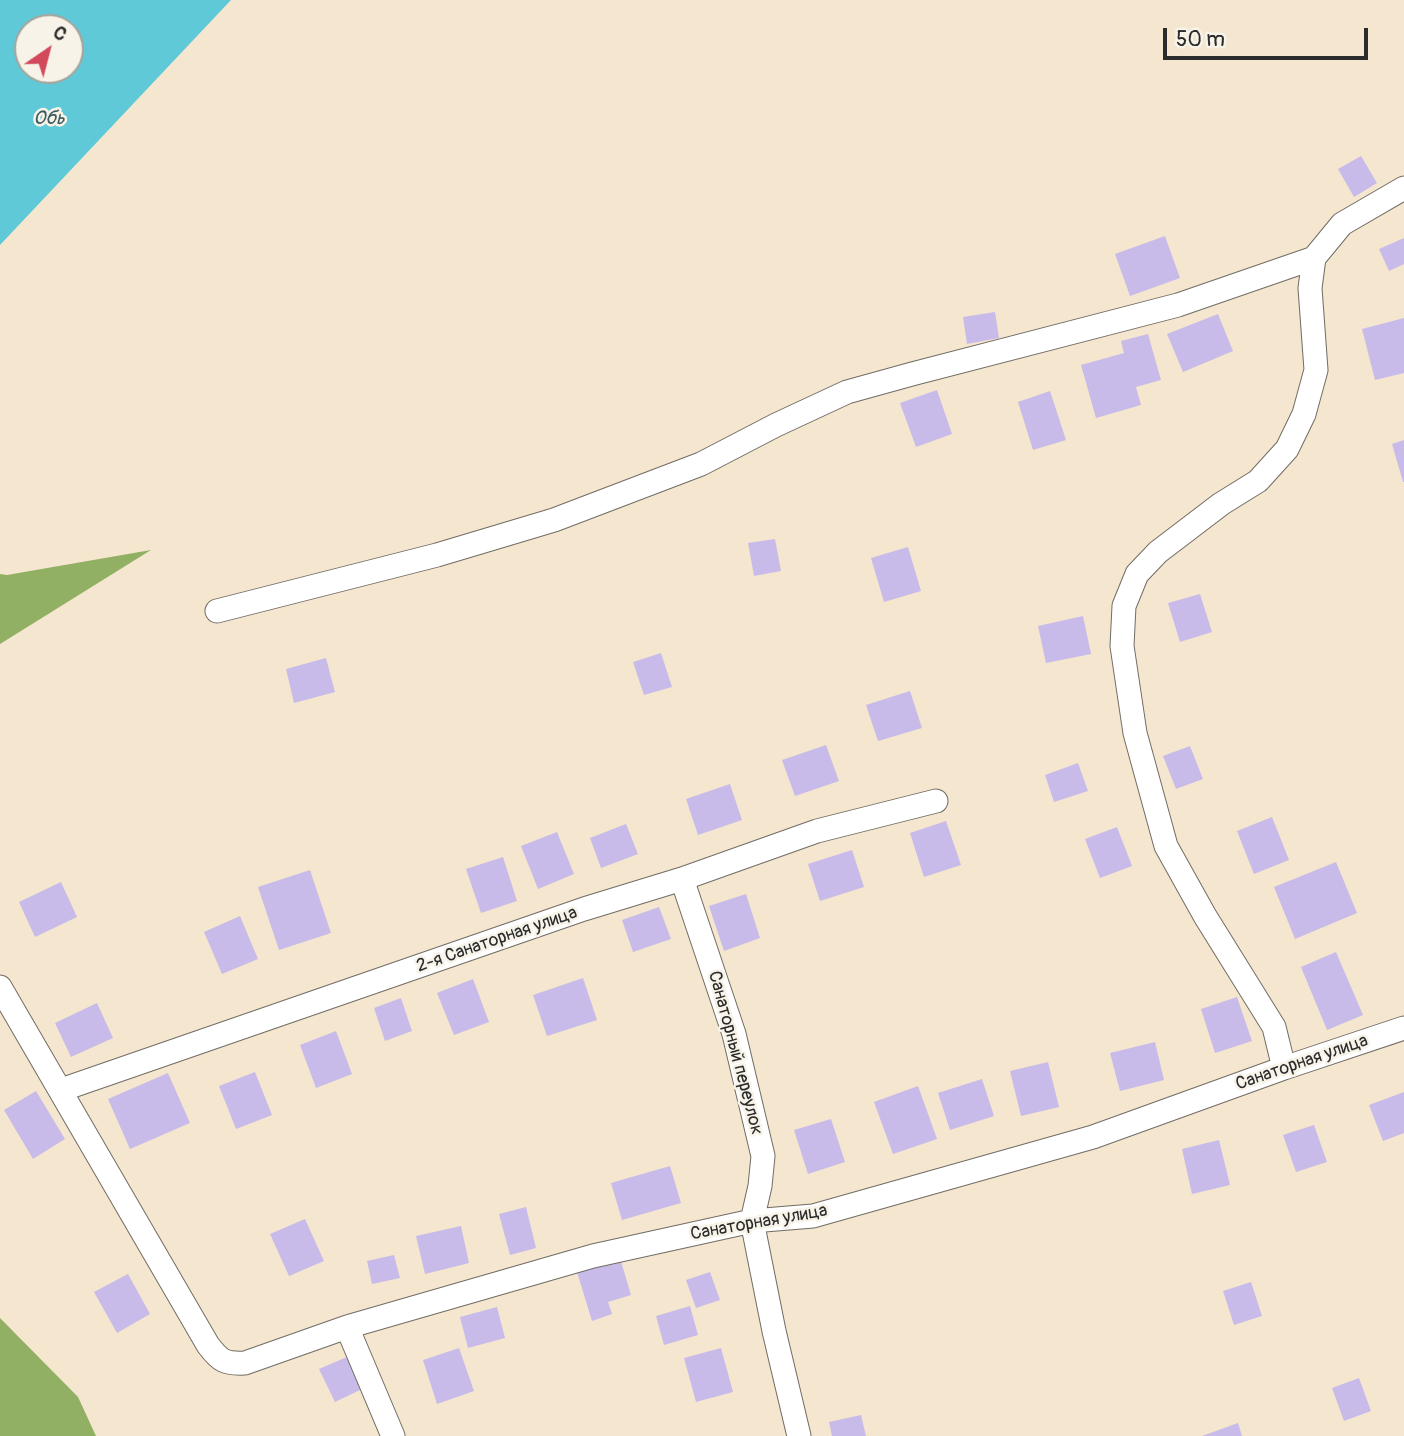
<!DOCTYPE html>
<html>
<head>
<meta charset="utf-8">
<style>
	body { margin:0 }
	#map { position:relative; width:1404px; height:1436px; overflow:hidden; background:#f4e6cf; font-family:Pangolin,sans-serif }
	canvas { display:block }
	.north { position:absolute; left:14px; top:14px; width:70px; height:70px; box-sizing:border-box; background:#f7f3e8; border:2px solid #a5a39c; border-radius:50%; rotate:35deg; font-size:19px; font-weight:700; line-height:28px; text-align:center; color:#2b2b2b }
	.north::after { content:''; display:block; margin:auto; width:24px; height:32px; background:#d1495b; clip-path:polygon(50% 0,100% 100%,50% 72%,0 100%) }
	.scale { position:absolute; left:1163px; top:28px; width:205px; height:32px; box-sizing:border-box; border:4px solid #2b2b2b; border-top:0; padding-left:9px; font-size:21px; line-height:24px; white-space:nowrap; color:#2b2b2b; -webkit-text-stroke:5px #f7f3e8; paint-order:stroke }
</style>
</head>
<body>
<div id="map">
<canvas width="1404" height="1436"></canvas>
<div class="north">С</div>
<div class="scale">50 m</div>
</div>
<script>
const context = document.querySelector('canvas').getContext('2d');
context.lineJoin = 'round';
function fill(path, color) {
  context.fillStyle = color;
  context.fill(path, 'evenodd');
}
function strokePath(path, color, width, dash) {
  context.strokeStyle = color;
  context.lineWidth = width;
  context.lineCap = dash ? 'butt' : 'round';
  context.setLineDash(dash || []);
  context.stroke(path);
}
function write(font, color, halo, rows, align = 'center') {
  context.font = font + ' Pangolin,sans-serif';
  context.lineWidth = 5;
  context.setLineDash([]);
  context.textBaseline = 'middle';
  context.strokeStyle = halo;
  context.fillStyle = color;
  for (const [text, x, y, turn = 0] of rows) {
    context.save();
    context.translate(x, y);
    context.rotate((+turn || 0) * Math.PI / 180);
    context.textAlign = isNaN(turn) ? turn : align;
    if (halo) context.strokeText(text, 0, 0);
    context.fillText(text, 0, 0);
    context.restore();
  }
}
fill(new Path2D(`
	M151,550L0,644V574L7,575Z
	M0,1318L78,1397L96,1436H0Z`), '#92b063');
fill(new Path2D(`
	M0,0H231L0,245ZM28,28H70V70H28Z`), '#5fc9d8');
fill(new Path2D(`
	M1361,156L1377,183L1354,197L1338,169Z
	M1165,236L1180,278L1130,296L1115,254Z
	M1404,238V264L1389,271L1379,249Z
	M995,312L999,338L967,344L963,317Z
	M1218,314L1233,351L1183,372L1167,334Z
	M1404,318V373L1375,380L1362,329Z
	M1148,334L1161,380L1136,387L1141,405L1096,418L1081,365L1124,353L1121,341Z
	M937,390L952,434L916,447L900,403Z
	M1050,391L1066,440L1033,450L1018,402Z
	M1404,440V482H1403L1392,444Z
	M775,539L781,571L754,576L748,543Z
	M908,547L921,591L884,602L871,558Z
	M1200,594L1212,632L1180,642L1168,603Z
	M1083,616L1091,654L1046,663L1038,626Z
	M661,653L672,687L644,695L633,662Z
	M326,658L335,692L294,703L286,669Z
	M910,691L922,728L878,741L866,705Z
	M826,745L839,781L795,796L782,760Z
	M1190,746L1203,779L1176,789L1163,756Z
	M1078,763L1088,791L1054,802L1045,775Z
	M730,784L742,820L698,835L686,799Z
	M1272,817L1289,860L1254,874L1237,831Z
	M946,821L961,865L924,877L910,833Z
	M626,824L638,854L601,868L590,838Z
	M1117,827L1132,866L1100,878L1085,839Z
	M557,832L574,874L538,889L521,846Z
	M852,850L864,887L820,901L808,864Z
	M503,857L517,901L481,913L466,869Z
	M1336,862L1357,913L1295,939L1274,887Z
	M310,870L331,933L279,950L258,887Z
	M61,882L77,917L35,937L19,902Z
	M746,894L760,938L724,951L709,906Z
	M659,907L671,939L633,952L622,920Z
	M240,916L258,959L222,974L204,932Z
	M1336,952L1363,1015L1327,1030L1301,967Z
	M583,978L597,1020L547,1036L533,995Z
	M473,979L489,1022L454,1035L437,993Z
	M1237,997L1252,1041L1215,1053L1201,1009Z
	M401,998L412,1031L385,1041L374,1008Z
	M97,1003L113,1038L71,1057L55,1023Z
	M336,1031L352,1074L316,1088L300,1045Z
	M1155,1042L1164,1080L1120,1091L1110,1053Z
	M1048,1062L1059,1107L1021,1116L1010,1071Z
	M255,1072L272,1115L236,1129L219,1086Z
	M168,1073L190,1123L130,1149L108,1099Z
	M982,1079L994,1116L950,1130L938,1093Z
	M918,1086L937,1139L893,1154L874,1102Z
	M36,1091L65,1139L33,1159L4,1110Z
	M1404,1092V1133L1383,1141L1369,1105Z
	M831,1119L845,1162L808,1174L794,1130Z
	M1314,1125L1327,1162L1296,1172L1283,1135Z
	M1219,1140L1230,1185L1192,1194L1182,1149Z
	M670,1166L681,1203L622,1220L611,1183Z
	M526,1207L536,1248L510,1255L499,1214Z
	M305,1219L324,1261L289,1276L270,1234Z
	M461,1226L469,1263L425,1274L416,1236Z
	M394,1255L400,1278L372,1284L367,1261Z
	M620,1258L631,1295L608,1302L612,1314L592,1321L577,1272Z
	M710,1272L720,1300L696,1308L686,1280Z
	M128,1274L150,1314L117,1333L94,1292Z
	M1251,1282L1262,1316L1234,1325L1223,1291Z
	M690,1306L698,1335L664,1345L656,1316Z
	M497,1307L505,1338L468,1348L460,1317Z
	M459,1348L474,1391L437,1404L423,1360Z
	M721,1348L733,1392L696,1402L684,1358Z
	M347,1357L362,1389L335,1402L319,1369Z
	M1359,1378L1371,1411L1344,1421L1332,1388Z
	M861,1415L866,1436H832L829,1422Z
	M1238,1423L1242,1436H1202Z`), '#c8bbe9');
const minor = new Path2D(`
	M217,611L437,555L554,520L701,464L776,425L847,392L912,374L1178,305L1314,258
	M682,879L734,1034L763,1156L760,1186L752,1221L774,1331L799,1436
	M0,987L208,1345C220,1361 225,1364 245,1363L347,1327L593,1256L752,1221L813,1216L1093,1137L1284,1068L1404,1028
	M1284,1068L1274,1027L1205,916L1166,846L1135,733L1122,646L1124,606L1137,574L1158,552L1221,504L1258,481L1287,449L1304,414L1316,370L1310,288L1314,258L1342,224L1404,188
	M61,1090L584,909L682,879L817,831L936,801
	M347,1327L393,1436`);
strokePath(minor, '#716c64', 25);
strokePath(minor, '#fff', 23);
write('18px', '#2b2b2b', '#f7f3e8', [
	["2-я Санаторная улица",497,940,-19],
	["Санаторный переулок",735,1053,75],
	["Санаторная улица",1302,1063,-19],
	["Санаторная улица",759,1223,-10]
]);
write('italic 19px', '#3b5a5f', '#f7f3e8', [
	["Обь",49,119]
]);
</script>
</body>
</html>
